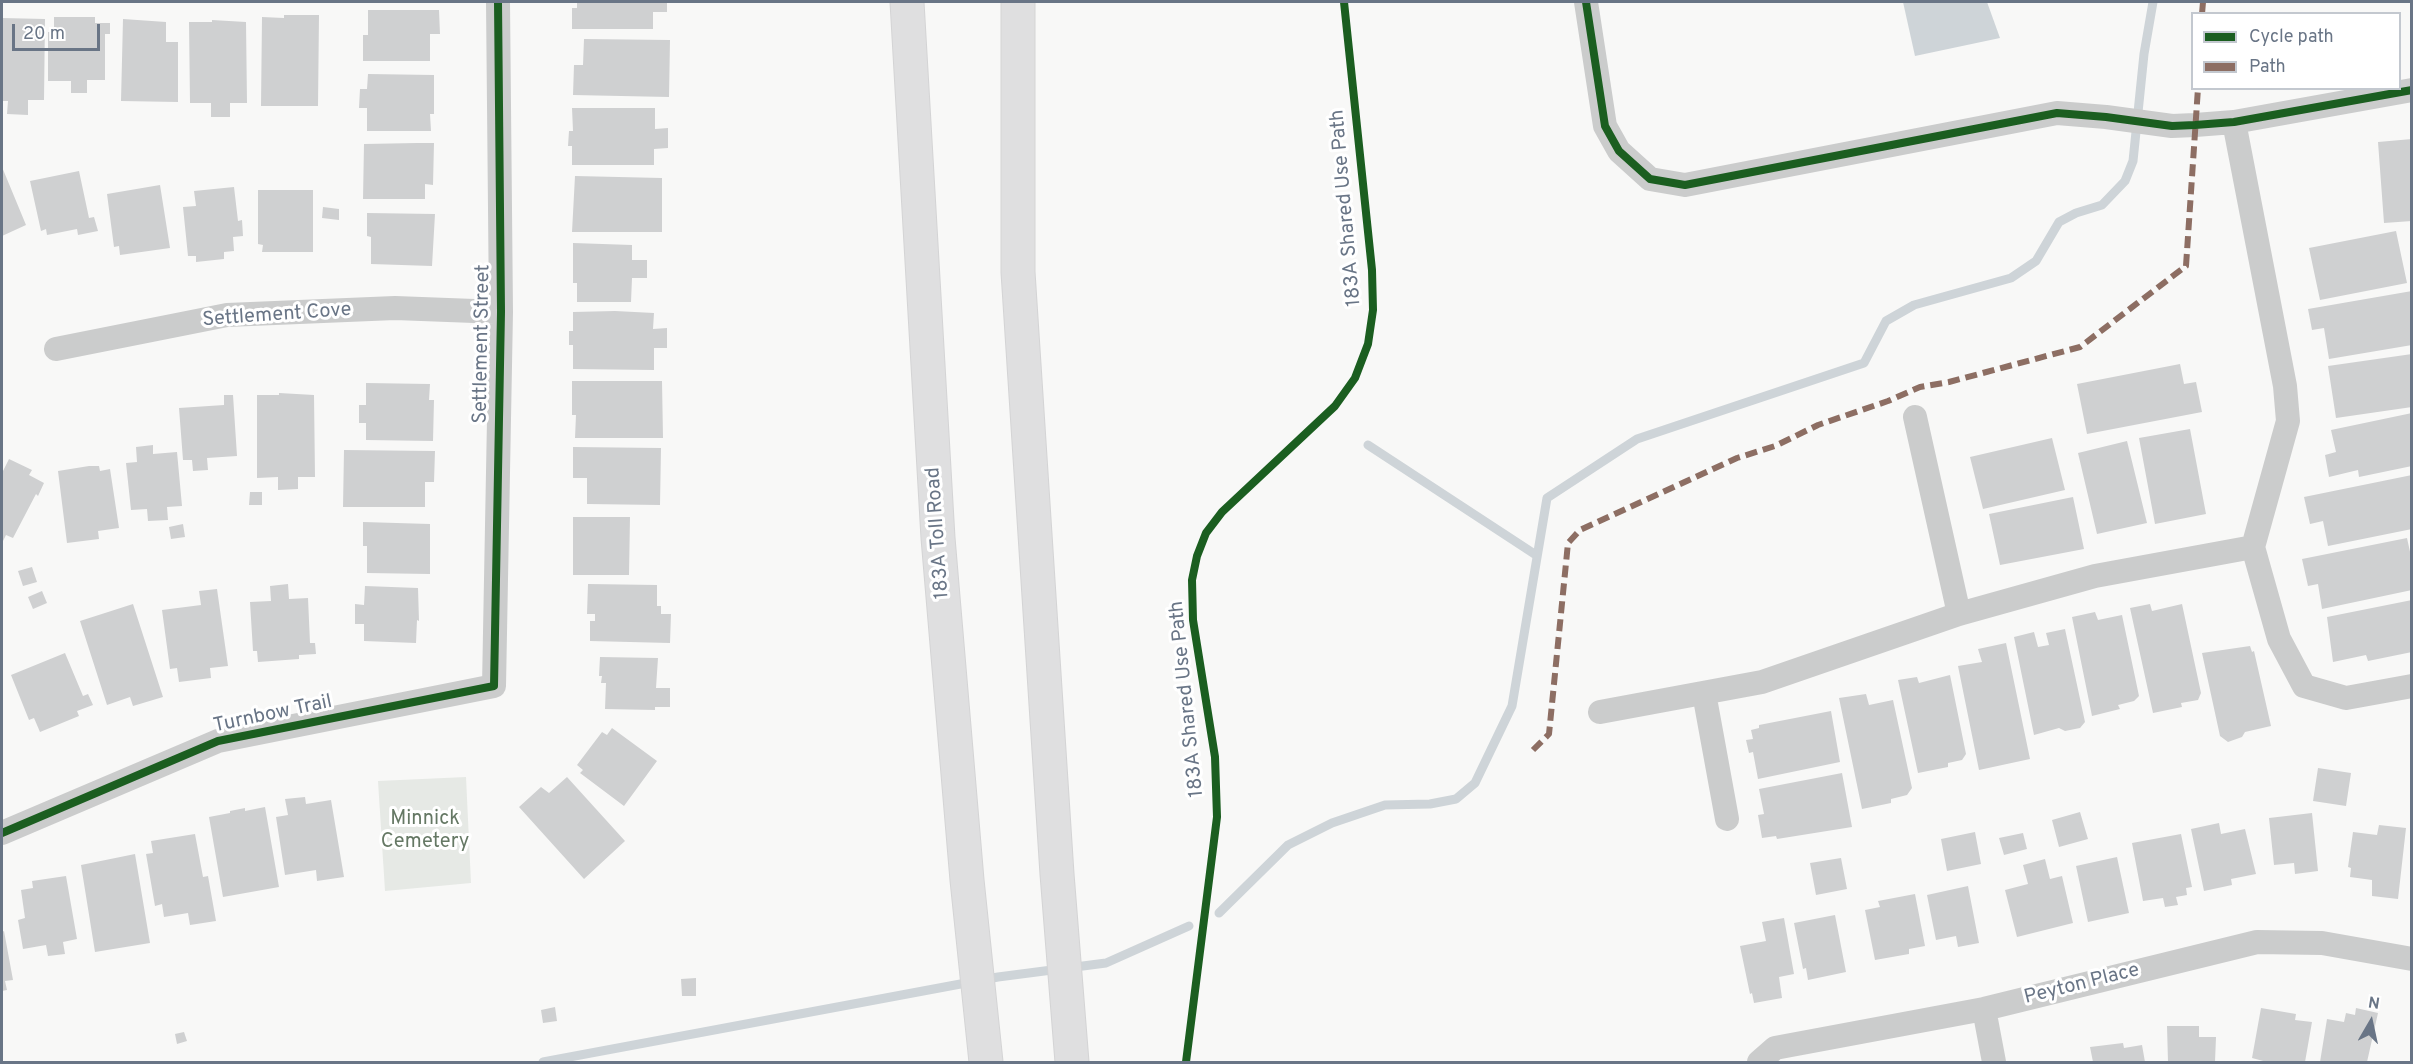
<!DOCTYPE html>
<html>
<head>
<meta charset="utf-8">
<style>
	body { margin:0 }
	#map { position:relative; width:2413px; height:1064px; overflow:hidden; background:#f8f8f7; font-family:Overpass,sans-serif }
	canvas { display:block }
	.frame { position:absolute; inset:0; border:3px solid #697586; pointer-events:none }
	.legend { position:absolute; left:2191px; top:12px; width:210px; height:78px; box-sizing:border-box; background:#fff; border:2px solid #c3c8cf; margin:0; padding:8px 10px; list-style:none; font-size:18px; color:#697586 }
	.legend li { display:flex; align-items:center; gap:12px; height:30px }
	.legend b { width:30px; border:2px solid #c3c8cf }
	.north { position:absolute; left:2341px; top:992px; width:60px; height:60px; -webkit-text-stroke:4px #fff; paint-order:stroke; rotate:9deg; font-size:16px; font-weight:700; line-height:24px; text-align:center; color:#697586 }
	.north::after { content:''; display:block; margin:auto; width:21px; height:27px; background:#697586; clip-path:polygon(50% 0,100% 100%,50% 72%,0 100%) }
	.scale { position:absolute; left:12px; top:24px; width:88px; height:27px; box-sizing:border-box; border:3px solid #697586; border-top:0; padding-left:8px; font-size:18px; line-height:21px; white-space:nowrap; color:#697586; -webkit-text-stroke:4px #fff; paint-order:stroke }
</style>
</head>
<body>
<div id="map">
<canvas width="2413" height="1064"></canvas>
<div class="frame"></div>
<ul class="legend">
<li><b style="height:8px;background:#1b5e20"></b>Cycle path</li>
<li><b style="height:8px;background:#8d6e63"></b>Path</li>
</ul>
<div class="north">N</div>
<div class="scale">20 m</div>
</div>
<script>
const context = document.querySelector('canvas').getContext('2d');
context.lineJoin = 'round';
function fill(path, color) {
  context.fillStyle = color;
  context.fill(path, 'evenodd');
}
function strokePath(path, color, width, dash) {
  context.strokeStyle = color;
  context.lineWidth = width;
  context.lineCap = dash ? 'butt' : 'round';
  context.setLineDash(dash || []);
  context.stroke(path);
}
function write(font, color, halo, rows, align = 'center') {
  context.font = font + ' Overpass,sans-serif';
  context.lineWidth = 6;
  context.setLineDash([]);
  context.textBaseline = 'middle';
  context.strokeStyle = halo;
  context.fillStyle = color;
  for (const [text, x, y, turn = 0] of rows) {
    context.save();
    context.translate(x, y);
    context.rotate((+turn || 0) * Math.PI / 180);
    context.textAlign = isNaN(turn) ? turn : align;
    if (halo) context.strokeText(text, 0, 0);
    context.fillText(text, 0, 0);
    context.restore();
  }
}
fill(new Path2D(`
	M466,777L471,883L385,891L378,781Z`), '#e6e9e5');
fill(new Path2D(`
	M1903,2H1987L2000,38L1915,56Z`), '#ced4d8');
strokePath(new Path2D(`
	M1368,445L1536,555
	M1219,913L1288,845L1332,823L1385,805L1430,804L1456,799L1475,783L1512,706L1547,498L1637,439L1864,363L1886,321L1914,305L2011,278L2036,261L2059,222L2076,213L2102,205L2125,181L2133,161L2144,54L2153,2
	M543,1062L998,977L1106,963L1189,926`), '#ced4d8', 9);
fill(new Path2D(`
	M577,2H667V12H653V29H572V8H577Z
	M368,10H439L440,34H430V61H363V35H368Z
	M284,15H319L318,106H261L262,17L284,18Z
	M54,17H95V23H110V34H105V80H87V93H71V81H48V32H54Z
	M2,18L45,19L44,100H28V115L7,114L8,101H2Z
	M123,19L166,22V42H178V102L121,101Z
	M212,20L246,22L247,103H230V117H211V103H190L189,22H212Z
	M584,39L670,40L669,97L573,95L574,65H583Z
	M368,74L434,75V114H430L431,131H367V108H359L360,89H367Z
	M572,108H655V129L668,128V148L654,149V165H572V146H568L569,131H573Z
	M2412,139V221L2384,223L2378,142Z
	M417,143H434L433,185L425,184V199H363L364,144Z
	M2,167L26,225L2,236Z
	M79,171L89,218L94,217L98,231L78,235L77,229L47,235L46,229L41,231L30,181Z
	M575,176L662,178V232H572Z
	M160,185L170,248L120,255L119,246L114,247L107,194Z
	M234,187L238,221L242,220L243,236L233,237L234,251L224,252V259L196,262V256H188L183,207L196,206L194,191Z
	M258,190H313V252H262L263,245L258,244Z
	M323,207L339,209V220L322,218Z
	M367,213L435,214L432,266L371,264V237L367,236Z
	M2396,231L2407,283L2320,300L2309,248Z
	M573,243L632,245V260H647V278H632L631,302H577V283H573Z
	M2412,291V345L2329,359L2324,328L2312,330L2308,309Z
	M615,311L654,313L653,329L667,328V348H654V370L573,369V345H569V331H573V312Z
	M2412,354V407L2336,418L2328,366Z
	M2180,364L2184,384L2196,382L2202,412L2087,434L2077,384Z
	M572,381H662L663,438H575L576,415H572Z
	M366,383L430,384L429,400H434L433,441L366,440V423H359V405H366Z
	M279,393L314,395L315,477H298V489L278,490V477L257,478V395H279Z
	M224,395H233L237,456L207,458L208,470L193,471L192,460H183L179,408L224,405Z
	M2412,413V466L2359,477L2358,470L2329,477L2325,455L2336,452L2331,430Z
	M2190,429L2206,514L2155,524L2139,438Z
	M2052,438L2065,490L1983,509L1970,457Z
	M2127,441L2147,523L2097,534L2078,453Z
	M153,445V454L177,452L182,506L167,507L168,520L148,521L147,509L131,510L126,463L137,462L136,447Z
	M573,447L661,448L660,505L587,504V478H573Z
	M344,450L435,451L434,482H425V507H343Z
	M9,459L32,470L29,475L44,483L38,496L36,494L13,538L6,535L3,541L2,473Z
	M89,466H99L100,471L110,469L119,528L98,531L99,539L67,543L58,471Z
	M2412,475V529L2328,546L2323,521L2310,524L2304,497Z
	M250,492H262V505H249Z
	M2073,497L2084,549L2000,565L1989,514Z
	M573,517H630L629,575H573Z
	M363,522L430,524V574L367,573V546H363Z
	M183,524L185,537L171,539L169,527Z
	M2407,538L2412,561V590L2322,609L2318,584L2308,586L2302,559Z
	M32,567L37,582L23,586L18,571Z
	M288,584L289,599L308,598L310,643H315L316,654L299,655V659L258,662L257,651H253L250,602L271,601L270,586Z
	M588,584L657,585V606H661V614H671L670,643L590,641V621H595V614H587Z
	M365,586L418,588L419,621L417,620L416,643L364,641V624H355V604L364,605Z
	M217,589L228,666L210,668L211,678L179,682L177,668L170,669L162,610L201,605L199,591Z
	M42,591L47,603L33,609L28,597Z
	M2412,600V652L2368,661L2366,655L2333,662L2327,617Z
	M133,604L163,697L133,706L130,697L107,705L80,621Z
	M2150,604L2152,611L2182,604L2201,693L2198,700L2181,703L2182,707L2153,713L2130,608Z
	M2095,612L2098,620L2122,615L2139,696L2134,701L2118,705L2120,709L2092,716L2072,617Z
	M2065,629L2085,722L2080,728L2065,731L2059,728L2034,735L2014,637L2034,632L2038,647L2049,645L2046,633Z
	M2006,643L2030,759L1979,770L1958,666L1982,662L1978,649Z
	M2250,646L2252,652L2254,651L2271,726L2245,732L2242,737L2228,742L2220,736L2202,653Z
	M65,653L83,696L88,694L93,705L77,711L79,716L40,732L34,718L29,720L11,675Z
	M600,657L658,658L656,688H670V707H655V710L605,709L606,683H601L602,676H599Z
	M1950,675L1966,754L1962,760L1948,763V767L1918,773L1898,680L1917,677L1919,683Z
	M1866,694L1869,705L1893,700L1912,788L1907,795L1891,799V803L1862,809L1839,698Z
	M1831,711L1840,762L1758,779L1753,752L1749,753L1746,740L1753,739L1751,730L1759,728V725Z
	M612,728L657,761L624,806L580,773L583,770L577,765L602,732L607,735Z
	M2318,768L2351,773L2346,806L2313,801Z
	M1842,773L1852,827L1777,839L1776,836L1762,838L1758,815L1764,814L1759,789Z
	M567,777L625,841L584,879L519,807L541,787L549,793Z
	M305,797L306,804L331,800L344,877L317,881L316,870L285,875L276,817L288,815L285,799Z
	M265,807L279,887L223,897L209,817L230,813V811L245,808V811Z
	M2080,812L2088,839L2059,847L2052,820Z
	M2312,813L2318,871L2295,874L2294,863L2274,865L2269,818Z
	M2219,823L2221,834L2245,829L2256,874L2231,879L2232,885L2204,891L2191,829Z
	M2379,825L2406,828L2398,899L2372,896V880L2350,877L2351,868L2348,867L2353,832L2377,835Z
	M1975,832L1981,864L1947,871L1941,839Z
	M2023,833L2027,849L2004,855L1999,838Z
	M195,834L203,877L208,876L216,921L190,925L188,913L164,917L162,904L155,906L146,854L153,853L151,841Z
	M2181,834L2192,887L2186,888L2187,895L2176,897L2178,905L2165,907L2163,898L2143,901L2132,843Z
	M135,854L150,943L95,952L81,865Z
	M2117,857L2129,913L2088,922L2076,866Z
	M1841,858L1847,889L1816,895L1810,863Z
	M2045,859L2050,879L2062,876L2073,923L2017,937L2005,890L2028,884L2023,865Z
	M66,876L77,939L63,942L65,954L48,956L46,945L23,949L18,920L25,918L21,890L33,888L32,881Z
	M1968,886L1979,943L1958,947L1956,936L1936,940L1927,895Z
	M1915,894L1925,946L1909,949V954L1875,960L1865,910L1880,907L1878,901Z
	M1835,915L1846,972L1808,980L1806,968L1803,969L1794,923Z
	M1784,918L1794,974L1779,977L1782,998L1754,1003L1752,993L1750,994L1740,946L1766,941L1762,922Z
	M4,931L13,980L5,981L7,990L2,991V932Z
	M696,978V996H682L681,979Z
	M555,1007L557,1021L543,1023L541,1010Z
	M2261,1008L2296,1014L2295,1020L2312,1022L2305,1062H2267L2252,1058Z
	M2356,1008L2378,1013L2367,1062H2320L2327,1019L2344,1022L2346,1013L2355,1015Z
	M2167,1026H2199V1037H2216L2215,1062H2168Z
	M184,1032L187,1041L177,1044L175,1034Z
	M2123,1043L2124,1048L2142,1045L2145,1062H2093L2090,1047Z`), '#cfd0d1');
const highway = new Path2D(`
	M907,2L938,538L967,880L986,1062
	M1018,2V272L1057,874L1072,1062`);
strokePath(highway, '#d4d4d5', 35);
strokePath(new Path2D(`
	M1586,2L1605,126L1619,151L1650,179L1685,185L2057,113L2106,117L2172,126L2195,125L2234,122L2412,90
	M2234,122L2285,386L2288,421L2253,547L2279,639L2304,686L2346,698L2412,686
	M56,349L227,315L395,308L501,312
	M1915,417L1959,614
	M1704,693L1727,819
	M1600,712L1762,682L1959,614L2095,576L2253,547
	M2,833L218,741L494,686L501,312L498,2
	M1984,1009L1994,1062
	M1759,1062L1775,1048L1984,1009L2257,942L2322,943L2412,959`), '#cbcccc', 24);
strokePath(highway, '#dfdfe0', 33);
strokePath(new Path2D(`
	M2202,14L2203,2
	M1533,750L1549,734L1568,543L1580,530L1737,458L1775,446L1818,425L1888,401L1920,387L1949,382L2080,347L2186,266L2198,88`), '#8d6e63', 6, [12, 6]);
strokePath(new Path2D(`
	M1586,2L1605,126L1619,151L1650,179L1685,185L2057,113L2106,117L2172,126L2195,125L2234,122L2412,90
	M2,833L218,741L494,686L501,312L498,2
	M1186,1062L1217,817L1215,757L1193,620L1192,580L1197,556L1206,533L1222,512L1335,406L1355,378L1368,344L1373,310L1372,270L1344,2`), '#1b5e20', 8);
write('20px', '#697586', '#fff', [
	["183A Shared Use Path",1347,208,-95],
	["Settlement Cove",277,316,-4],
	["Settlement Street",483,344,-89],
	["183A Toll Road",939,533,-94],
	["183A Shared Use Path",1188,699,-96],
	["Turnbow Trail",273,715,-12],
	["Peyton Place",2082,985,-14]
]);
write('20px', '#657864', '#fff', [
	["Minnick",425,820],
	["Cemetery",425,843]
]);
</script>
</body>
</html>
